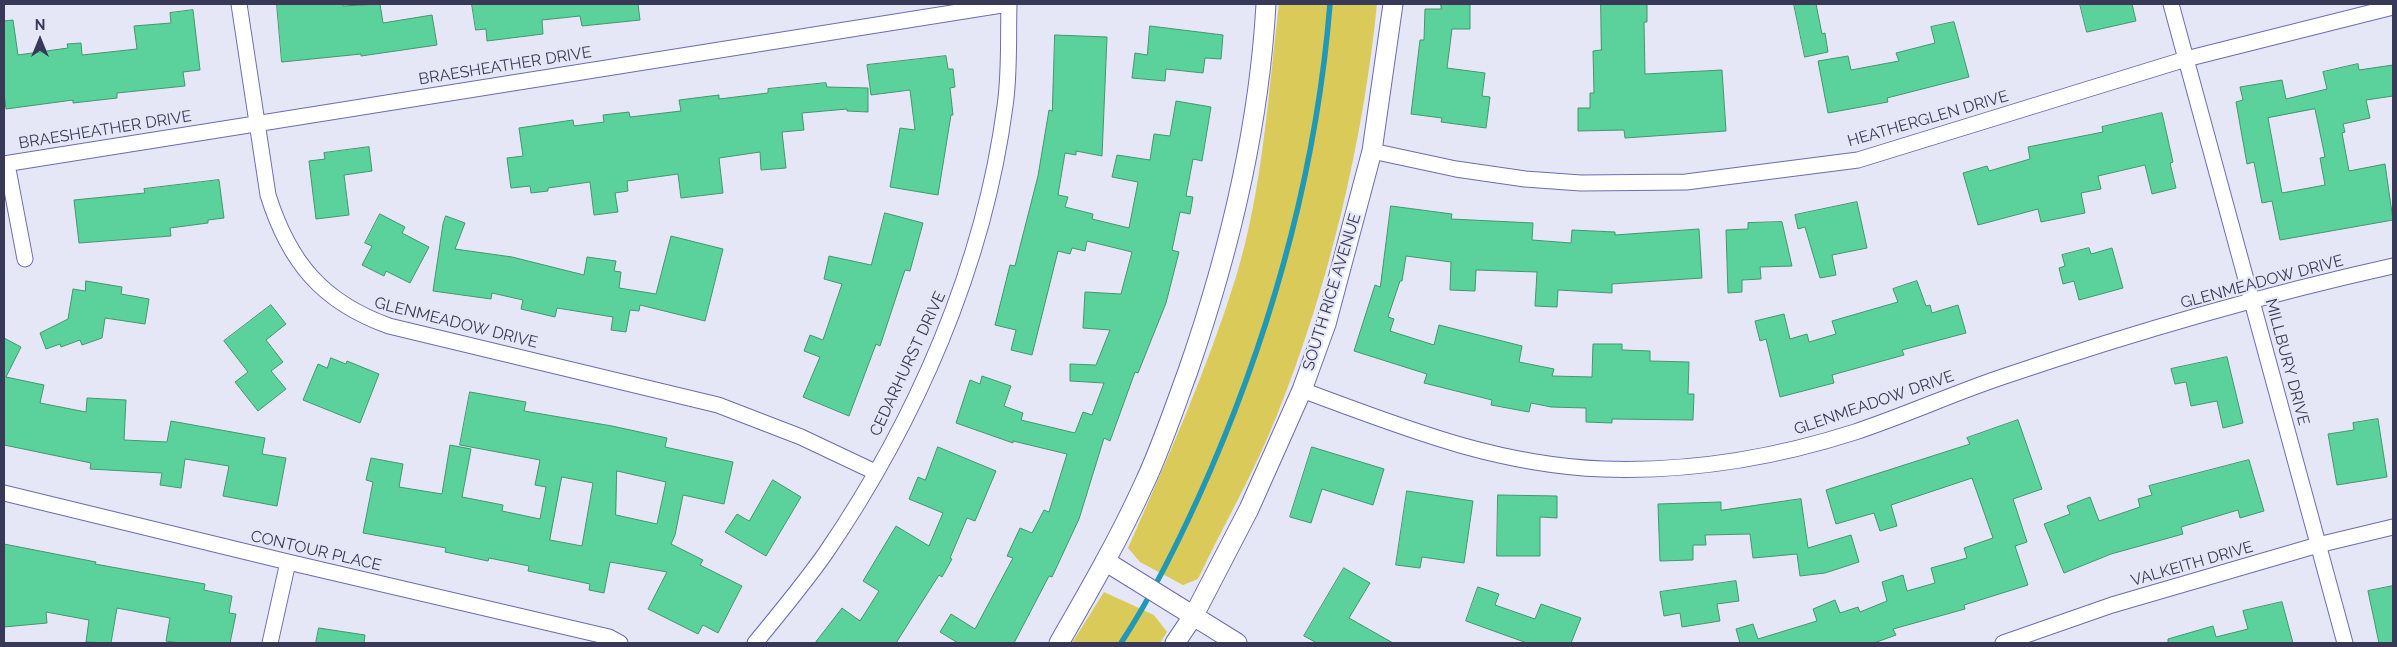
<!DOCTYPE html>
<html>
<head>
<meta charset="utf-8">
<style>
	body { margin:0 }
	#map { position:relative; width:2397px; height:647px; overflow:hidden; background:#e5e7f6; font-family:Raleway,sans-serif }
	canvas { display:block }
	.frame { position:absolute; inset:0; border:5px solid #373956; pointer-events:none }
	.north { position:absolute; left:15px; top:15px; width:50px; height:50px; -webkit-text-stroke:4px #e5e7f6; paint-order:stroke; rotate:0deg; font-size:14px; font-weight:700; line-height:20px; text-align:center; color:#373956 }
	.north::after { content:''; display:block; margin:auto; width:18px; height:22px; background:#373956; clip-path:polygon(50% 0,100% 100%,50% 72%,0 100%) }
</style>
</head>
<body>
<div id="map">
<canvas width="2397" height="647"></canvas>
<div class="frame"></div>
<div class="north">N</div>
</div>
<script>
const context = document.querySelector('canvas').getContext('2d');
context.lineJoin = 'round';
function fill(path, color) {
  context.fillStyle = color;
  context.fill(path, 'evenodd');
}
function strokePath(path, color, width, dash) {
  context.strokeStyle = color;
  context.lineWidth = width;
  context.lineCap = dash ? 'butt' : 'round';
  context.setLineDash(dash || []);
  context.stroke(path);
}
function write(font, color, halo, rows, align = 'center') {
  context.font = font + ' Raleway,sans-serif';
  context.lineWidth = 4.5;
  context.setLineDash([]);
  context.textBaseline = 'middle';
  context.strokeStyle = halo;
  context.fillStyle = color;
  for (const [text, x, y, turn = 0] of rows) {
    context.save();
    context.translate(x, y);
    context.rotate((+turn || 0) * Math.PI / 180);
    context.textAlign = isNaN(turn) ? turn : align;
    if (halo) context.strokeText(text, 0, 0);
    context.fillText(text, 0, 0);
    context.restore();
  }
}
fill(new Path2D(`
	M1279,4H1377C1363,142 1329,286 1277,415C1255,471 1224,524 1198,579L1183,585L1140,562L1128,548C1167,460 1207,370 1236,277C1263,188 1268,95 1279,4Z
	M1104,592L1154,615L1167,632L1160,643H1072Z`), '#daca5a');
strokePath(new Path2D(`
	M1121,643C1157,588 1185,529 1211,469C1275,320 1317,165 1330,4`), '#2298b7', 5.5);
const building = new Path2D(`
	M277,4H342L343,6L380,4L383,23L432,15L437,45L361,56V54L282,62Z
	M472,4H638L640,20L582,26L580,16L542,20L543,34L487,41L486,29L476,30Z
	M1441,4H1470V29H1452L1447,68L1485,73L1482,96L1490,97L1486,128L1441,122L1442,118L1411,114L1420,40H1424L1425,9H1441Z
	M1601,4H1647V22H1644L1645,74L1722,70L1726,131L1625,138L1624,130L1578,131V108H1590V93H1594L1593,51L1601,50Z
	M1794,4H1816L1822,34L1825,33L1828,52L1805,57Z
	M2080,4H2132L2136,21L2087,32Z
	M193,10L200,70L183,72L185,86L117,93V98L73,103V100L6,109L4,93V21L13,20L18,55L68,48L67,44L81,43L82,55L137,49L134,26L171,23L170,13Z
	M1954,22L1969,77L1887,98L1888,102L1828,113L1818,61L1848,56L1851,70L1899,61L1896,53L1935,43L1931,27Z
	M1150,26L1223,35L1221,59L1205,58L1203,73L1166,69L1165,81L1132,78L1135,53L1147,55Z
	M1055,35L1107,37L1102,156L1076,151V155L1065,153L1058,195L1068,197L1065,207L1093,214L1092,219L1129,228L1138,182L1112,177L1117,155L1150,160L1154,134L1170,136L1176,101L1211,107L1202,161L1193,159L1186,196L1193,197L1190,214L1180,212L1172,250L1179,252L1166,303L1138,373L1135,372L1110,441L1104,438L1079,519L1052,577L1049,576L1014,643H958L940,632L951,614L975,629L1013,558L1007,556L1020,528L1032,533L1044,510L1049,512L1067,454L1013,441V443L956,423L970,380L980,384L982,376L1011,386L1004,406L1023,413L1021,420L1075,433L1083,412L1092,415L1104,383L1070,381V364L1096,365L1110,330L1083,328L1085,292L1121,294L1132,252L1087,241L1085,251L1072,248L1070,254L1058,251L1032,355L1011,350L1016,330L995,325L1010,265L1015,266L1038,176L1049,110L1052,111Z
	M946,56L948,69H953L955,87L950,88L953,115H951L938,195L890,187L900,128L915,130L910,90L871,95L867,65Z
	M2358,64L2359,70L2393,65V96L2366,100L2370,118L2343,124L2345,132L2342,133L2349,171L2385,164L2393,220L2280,240L2272,201L2262,203L2254,162L2247,164L2236,102L2243,100L2240,87L2282,80L2286,99L2327,89L2323,72ZM2315,109L2325,157L2320,158L2325,185L2282,193L2268,118Z
	M826,83L827,87L868,88V112L847,111V109L802,113L804,130L782,132L786,168L761,170L760,152L719,158L723,193L681,198L678,174L627,181L628,191L615,193L618,212L594,215L590,182L548,188V191L531,193L530,186L511,188L507,158L523,156L519,128L573,120L574,126L604,122L603,115L629,112L630,117L681,111L679,100L719,95V99L768,93V89Z
	M2162,113L2173,162L2170,163L2176,188L2152,194L2145,165L2098,176L2101,189L2081,193L2085,213L2041,222L2038,209L1978,225L1963,173L1987,166L1989,171L2030,159L2028,147L2103,132L2102,127Z
	M369,147L372,171L344,175L349,215L316,219L309,161L325,159L324,153Z
	M219,180L224,218L208,220V223L170,228L171,236L79,243L74,200L145,193L144,189Z
	M1857,202L1867,248L1832,255L1836,275L1820,278L1805,227L1798,229L1795,215Z
	M1391,206L1452,214L1451,219L1533,223L1532,240L1571,243L1572,230L1615,232V235L1699,229L1702,278L1612,284V293L1558,290L1557,307L1535,306L1537,272L1476,270L1475,291L1450,290L1451,262L1406,256L1402,281H1400L1388,317L1394,319L1390,331L1434,345L1439,325L1522,346L1519,362L1554,369L1552,376L1592,377L1593,344H1622V350L1650,351V361L1689,362L1688,394H1694L1693,420L1612,419V423L1586,422V408L1551,407L1531,403L1529,412L1491,405L1492,400L1424,383L1427,374L1354,351L1375,285L1380,287Z
	M885,213L923,223L910,271L905,270L880,346L876,344L849,416L803,397L820,357L804,351L810,335L823,340L842,284L824,279L829,256L871,265Z
	M380,214L405,227L402,233L429,247L410,283L386,271L384,276L362,265L372,246L365,243Z
	M446,216L465,223L455,249L512,257L584,275L587,257L616,261L614,271L621,272L619,288L656,294L671,236L723,249L705,321L640,305L639,311L630,310L626,332L611,330L613,317L557,308L555,317L521,309L523,300L492,293L491,299L433,291L443,224Z
	M1782,222L1792,266L1760,267L1761,279L1742,280V292L1728,293L1726,230L1748,229V223Z
	M2089,248L2091,254L2112,248L2123,288L2079,300L2074,281L2063,284L2059,268L2065,266L2062,255Z
	M86,281L122,287L121,294L149,299L145,324L105,318L102,338L82,345L80,340L61,347L60,344L46,349L40,333L68,319L73,289L85,291Z
	M1917,281L1926,306L1930,305L1932,313L1958,305L1966,333L1902,350L1904,355L1832,375L1834,383L1780,397L1766,339L1760,341L1755,321L1784,314L1790,339L1807,334L1809,342L1836,334L1832,321L1898,302L1893,289Z
	M271,305L286,324L266,340L283,362L271,371L286,389L258,411L235,382L248,372L224,341Z
	M4,338L21,347L6,377L44,385L40,403L86,412L87,398L126,400L124,440L167,442L171,421L265,438L262,454L286,458L277,506L223,496L229,466L185,459L181,488L160,485L162,473L90,469L91,463L4,445Z
	M2227,357L2243,423L2223,428L2217,401L2191,406L2186,382L2175,384L2171,369Z
	M331,358L346,364L347,361L379,374L360,423L303,400L318,364L327,368Z
	M470,392L526,402L524,411L612,426L667,438L665,447L733,462L724,504L683,495L675,535L671,544L703,560L700,565L742,586L718,633L703,625L698,634L648,609L667,572L610,562L604,593L589,590L590,584L528,571L529,566L489,558L488,561L445,552L446,548L363,533L373,482L366,480L371,458L403,464L399,487L442,494L450,445L471,449L462,497L503,505L502,511L540,519L546,487L535,485L540,460L460,445ZM617,471L666,482L657,524L616,515ZM562,477L593,483L582,546L550,540Z
	M2378,419L2387,477L2337,485L2328,434L2354,430L2353,423Z
	M2018,420L2042,489L2013,499L2027,542L2015,546L2028,585L1964,605L1965,609L1893,629L1896,635L1874,643H1740L1736,629L1753,624L1758,639L1817,621L1813,609L1835,600L1840,613L1858,607L1860,612L1887,601L1882,582L1903,575L1907,591L1935,583L1931,568L1967,558L1964,548L1993,538L1972,478L1891,505L1897,526L1880,531L1874,513L1836,524L1826,490L1970,444L1967,438Z
	M938,447L996,471L975,521L967,518L950,558L952,559L942,577L939,575L896,643H815L842,608L860,621L879,591L863,581L896,526L929,546L943,513L909,499L918,477L925,480Z
	M1312,447L1384,469L1373,505L1322,489L1311,523L1290,517Z
	M2249,460L2264,511L2240,518L2238,510L2181,527L2183,534L2111,554L2064,573L2044,524L2070,514L2067,506L2090,497L2099,521L2140,507L2138,499L2152,495L2149,486Z
	M773,480L801,497L766,556L725,532L737,514L749,521Z
	M1407,491L1473,501L1464,563L1422,557L1420,568L1396,565Z
	M1498,495L1557,496V518L1540,517V556H1497Z
	M1801,499L1808,548L1851,535L1859,562L1825,573L1800,576L1797,554L1753,558L1750,534L1705,535L1706,545H1693V560L1660,561L1658,504L1721,502V510Z
	M4,544L96,562L95,564L205,584L204,590L232,596L229,613L236,614L230,643H180L166,641L170,618L117,608L111,643L86,642L89,620L46,612L47,623L4,627Z
	M1344,568L1370,583L1349,618L1393,643H1317L1304,636Z
	M1736,581L1739,601L1717,604L1720,621L1682,627L1680,613L1664,616L1660,592Z
	M2393,586V643H2379L2368,591Z
	M1478,587L1499,594L1495,605L1535,619L1541,604L1581,618L1571,643H1527L1466,621Z
	M2282,602L2293,643H2168V639L2213,626L2216,637L2248,629L2243,611Z
	M319,628L365,635L364,643H316Z`);
fill(building, '#5bd29b');
strokePath(building, '#42966f', 1);
const minor = new Path2D(`
	M239,4L268,195C289,262 322,302 389,326L718,405L801,437L875,472
	M2171,4L2345,643
	M1372,151L1456,169L1525,179L1581,183L1686,182L1858,160L2186,59L2393,7
	M4,164L1008,4
	M7,164L25,259
	M1302,390C1402,427 1495,465 1603,469C1689,472 1774,458 1855,432C1906,415 1954,393 2005,376C2132,333 2262,295 2393,266
	M4,493L288,562L609,637L620,643
	M270,643L288,562
	M755,643C779,614 803,585 825,554C916,421 984,266 1005,106C1010,72 1008,37 1009,4
	M2003,643L2112,605L2318,545L2393,527`);
const tertiary = new Path2D(`
	M1105,561L1237,643
	M1059,643C1089,591 1119,539 1144,484C1161,448 1174,409 1188,371C1229,253 1259,129 1266,4
	M1175,643L1194,615L1249,509L1302,390L1326,324L1372,151L1393,4`);
strokePath(minor, '#6b6daf', 17);
strokePath(tertiary, '#6b6daf', 21);
strokePath(minor, '#fff', 15);
strokePath(tertiary, '#fff', 19);
write('16px', '#373956', '#e5e7f6', [
	["BRAESHEATHER DRIVE",505,66,-9],
	["HEATHERGLEN DRIVE",1928,119,-16],
	["BRAESHEATHER DRIVE",105,130,-9],
	["GLENMEADOW DRIVE",2262,282,-15],
	["SOUTH RICE AVENUE",1332,292,-73],
	["GLENMEADOW DRIVE",456,323,14],
	["MILLBURY DRIVE",2287,362,75],
	["CEDARHURST DRIVE",908,364,-65],
	["GLENMEADOW DRIVE",1874,403,-19],
	["CONTOUR PLACE",316,551,13],
	["VALKEITH DRIVE",2192,564,-16]
]);
</script>
</body>
</html>
